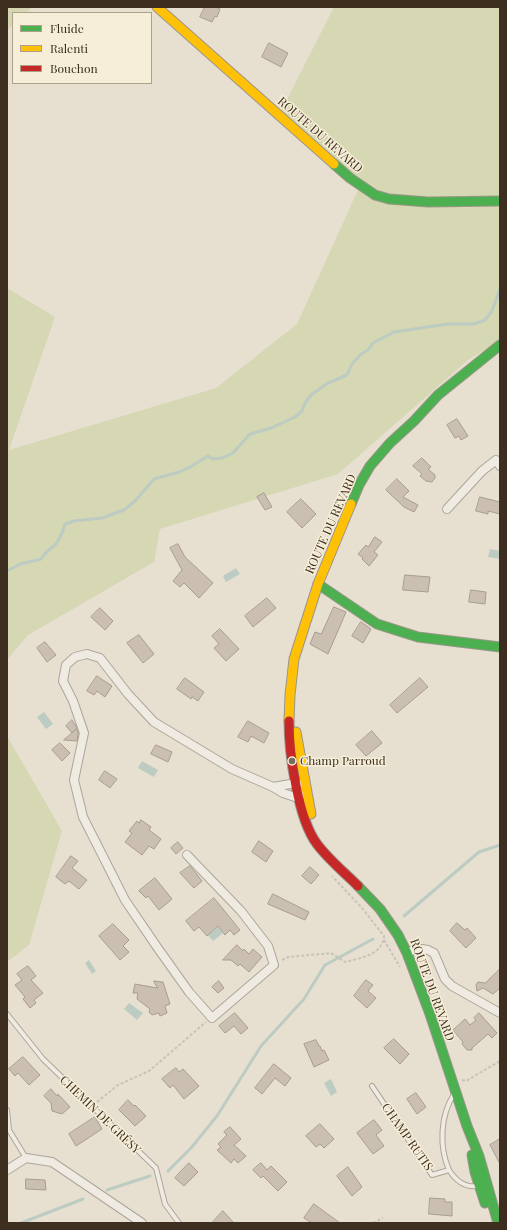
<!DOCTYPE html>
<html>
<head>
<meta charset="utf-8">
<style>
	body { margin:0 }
	#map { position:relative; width:507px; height:1230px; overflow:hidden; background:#e7e0d1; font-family:"Playfair Display",serif }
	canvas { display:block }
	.frame { position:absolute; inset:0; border:8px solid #3d2e20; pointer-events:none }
	.legend { position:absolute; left:12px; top:12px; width:140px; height:72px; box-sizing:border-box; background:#f7eed8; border:1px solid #ada18e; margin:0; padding:5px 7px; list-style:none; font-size:12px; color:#3d2e20 }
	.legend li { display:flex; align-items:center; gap:8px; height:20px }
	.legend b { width:20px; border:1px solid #ada18e }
</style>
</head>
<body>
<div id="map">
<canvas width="507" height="1230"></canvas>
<div class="frame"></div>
<ul class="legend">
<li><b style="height:5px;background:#4caf50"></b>Fluide</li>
<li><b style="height:5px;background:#ffc107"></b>Ralenti</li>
<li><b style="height:5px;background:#c62828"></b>Bouchon</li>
</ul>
</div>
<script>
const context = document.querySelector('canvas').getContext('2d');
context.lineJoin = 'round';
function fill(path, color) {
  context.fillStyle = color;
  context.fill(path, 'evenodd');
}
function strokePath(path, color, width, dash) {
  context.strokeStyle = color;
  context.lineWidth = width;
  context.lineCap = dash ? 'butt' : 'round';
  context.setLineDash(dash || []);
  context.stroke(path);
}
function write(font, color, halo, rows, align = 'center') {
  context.font = font + ' "Playfair Display",serif';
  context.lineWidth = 3;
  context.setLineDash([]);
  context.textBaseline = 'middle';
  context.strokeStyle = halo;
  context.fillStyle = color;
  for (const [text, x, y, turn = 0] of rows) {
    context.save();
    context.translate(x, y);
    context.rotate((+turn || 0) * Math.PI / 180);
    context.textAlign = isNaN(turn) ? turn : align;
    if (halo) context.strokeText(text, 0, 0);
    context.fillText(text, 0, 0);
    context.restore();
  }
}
fill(new Path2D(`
	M7,7H32L26,13H13V25L7,30Z
	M334,7H500V341L468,360L338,474L160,529L154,562L28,635L7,660V288L55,317L9,450L216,388L297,324L358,190L278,117Z
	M7,736L62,831L29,945L7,962Z`), '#d6d7b3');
fill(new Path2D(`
	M490,549L500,551V559L488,557Z
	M236,568L240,574L226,582L223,576Z
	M44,712L53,724L46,729L37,717Z
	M142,761L158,770L154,777L138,768Z
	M218,927L223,933L213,941L208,935Z
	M89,960L96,971L92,974L85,963Z
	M129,1003L143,1013L137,1020L124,1009Z
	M331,1079L337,1092L331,1096L324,1083Z`), '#bcccc2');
strokePath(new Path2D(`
	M7,571L20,564L41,559C46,551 49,550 55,545C60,539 63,531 65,524L74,521L102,518L124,510L135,501L154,479L179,472L190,467L208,456L213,459L222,458L233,453L250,434L271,428L295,417L302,411L305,403L311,395L328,383L347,375L352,364L361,354L368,350L373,343L394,332L448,324H474L485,320L492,311L500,289
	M404,916L479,852L500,845
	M168,1171L191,1148L217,1116L261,1046L304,999L325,965L373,939
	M107,1190L150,1176
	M21,1223L83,1199`), '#bcccc2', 3);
const building = new Path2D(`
	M205,7H215L220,9L217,17L215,16L212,22L200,17Z
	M269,43L288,53L281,67L262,57Z
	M457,419L468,436L461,440L459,436L455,438L447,425Z
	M422,458L431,467L428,469L435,475V478L432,482L426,481L420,476L422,474L413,466Z
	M397,479L409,491L403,497L418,505L414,512L404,507L386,490Z
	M264,493L272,507L265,510L257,497Z
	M480,497L500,502V514L488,511V514L476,511Z
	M301,499L316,514L302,528L287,512Z
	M375,537L382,542L374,552L378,555L369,566L362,559L363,558L358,554L366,545L368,547Z
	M178,544L185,557L213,583L199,598L184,583L180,587L173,581L182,570L170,548Z
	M405,575L430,577L428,592L403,590Z
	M471,590L486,592L485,604L469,602Z
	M267,598L276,608L253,627L245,616Z
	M334,607L346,612L328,654L310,644L315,632L321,634Z
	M100,608L113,621L105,630L91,617Z
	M361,622L371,629L363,643L352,636Z
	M220,629L239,649L226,661L214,648L219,644L212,636Z
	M139,635L154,654L143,663L127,643Z
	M45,642L56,655L47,662L37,648Z
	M97,676L112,686L105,697L97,691L94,695L87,691Z
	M185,678L204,692L198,701L192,697L191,699L177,689Z
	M420,678L428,687L397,713L390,705Z
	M72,720L77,728L72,733L66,726Z
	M248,721L269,733L264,743L251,736L248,742L238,737Z
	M77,729L78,733L77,741L64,740Z
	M372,731L382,743L366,756L356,745Z
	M60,743L70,753L62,761L52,750Z
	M156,745L172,752L168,762L151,754Z
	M105,771L117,779L110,788L99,780Z
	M141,820L151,827L149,830L161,839L154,849L149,846L142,855L125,842L132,833L129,831L137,821L139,823Z
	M259,841L273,851L266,862L252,852Z
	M178,842L183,848L176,854L171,848Z
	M71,856L78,861L72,868L87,880L79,889L69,881L65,884L56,877Z
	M190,866L202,881L194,888L180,873Z
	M310,867L319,875L311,884L302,876Z
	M155,878L172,899L159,910L148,896L146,898L139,891Z
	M273,894L309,912L305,920L268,904Z
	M214,898L240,930L234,935L230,930L225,935L218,926L207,936L199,927L194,931L186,921Z
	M457,923L465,930L467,928L476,938L466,948L450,931Z
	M113,924L129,940L123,946L129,952L120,960L99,936Z
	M237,945L243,951L244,949L249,954L253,949L262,957L249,972L240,964L238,966L231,960H223Z
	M28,966L36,976L31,980L43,993L34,1000L36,1003L30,1008L23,999L25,997L15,985L22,980L17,974Z
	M500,969V988L493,994L483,988L477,991L476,985L478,982L485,983Z
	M366,980L373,985L368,991L376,998L367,1008L354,996Z
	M154,981L163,982L170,1004L165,1006L167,1013L160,1016L159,1013L152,1015L149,1012L150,1009L137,999L138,993H133L135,984L157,988Z
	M219,981L224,988L218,993L212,987Z
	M235,1013L248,1028L241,1034L234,1026L225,1033L219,1026Z
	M479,1013L497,1033L492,1038L488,1034L472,1048V1050H467L462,1044L463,1042L453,1030L465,1019L470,1025L476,1020L474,1018Z
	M394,1039L409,1054L400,1064L384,1048Z
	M316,1040L319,1046H320L322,1051L324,1050L329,1060L314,1067L304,1044Z
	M23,1057L40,1075L29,1085L18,1073L15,1076L9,1069Z
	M274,1064L291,1078L285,1086L275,1078L262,1094L255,1088Z
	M176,1068L179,1072L183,1069L199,1086L184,1099L173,1085L170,1088L162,1079Z
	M51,1089L57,1096L58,1094L70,1107L62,1114L52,1111L51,1103L44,1096Z
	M416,1093L426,1107L417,1114L407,1099Z
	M128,1100L134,1106L135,1105L146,1116L135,1126L119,1110Z
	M95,1117L102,1129L76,1146L69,1134Z
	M374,1120L382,1130L376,1135L384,1146L373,1154L357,1133Z
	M320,1124L334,1139L324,1148L320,1144L316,1147L306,1136Z
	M230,1127L241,1139L234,1145L246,1156L238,1163L234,1159L231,1163L217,1150L221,1147L218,1144L227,1135L224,1132Z
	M500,1139V1164L490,1145Z
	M189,1163L198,1172L184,1186L175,1178Z
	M261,1163L267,1170L271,1166L287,1182L278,1191L263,1176L261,1178L253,1170Z
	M348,1167L362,1187L352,1196L337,1176Z
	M26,1179L45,1180L46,1190L26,1189Z
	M430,1198L445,1199V1202H452V1216L429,1214Z
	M314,1204L340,1223H312L304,1218Z
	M223,1211L234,1223H212Z`);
fill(building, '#cbbfb2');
strokePath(building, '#a89c90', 1);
const lane = new Path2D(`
	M7,1014L43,1059L156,1168L165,1204L179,1223
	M372,1086L432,1175L449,1170C456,1181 465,1188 478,1186
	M7,1110L9,1130L26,1158
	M449,1170C439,1147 440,1116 454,1094`);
const street = new Path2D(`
	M447,509L482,471L496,460L500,466
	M273,787L296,783L299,785
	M187,855L241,911L268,946L274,965L212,1018L189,992L157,947L125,900L83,817L74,780L84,733L73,701L63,681L66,665L75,657L87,654L100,658L128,694L154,722L232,769L273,787L283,793L295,797H299L302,793
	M407,953L413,950L422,949L428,950L434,953L445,979L452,986L500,1013
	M7,1170L26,1158L52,1162L142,1223`);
const fast = new Path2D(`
	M334,164L350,178L375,195L389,199L428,202L500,201
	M351,504L359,485L370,466L390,443L414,421L438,395L500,345
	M318,584L377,624L418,637L500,647
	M358,886L380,909L398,935L407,953L430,1014L467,1126L479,1156L498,1223
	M472,1155L475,1172L485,1203`);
const slow = new Path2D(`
	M157,7L334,164
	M289,721L290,695L294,659L318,584L351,504
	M296,732L311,814`);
const jam = new Path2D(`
	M289,721C289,753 298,819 317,844C328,859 345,873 358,886`);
strokePath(lane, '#ada599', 6);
strokePath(street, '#ada599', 10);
strokePath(fast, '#9c958a', 11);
strokePath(slow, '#9c958a', 11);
strokePath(jam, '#9c958a', 11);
strokePath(new Path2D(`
	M384,940L400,967
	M282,960L288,957L331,953L345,962C360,958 383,955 384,936L362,908L332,876
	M462,1080L466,1081L500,1061
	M97,1102L118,1085L149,1071L206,1022
	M373,1223L383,1218`), '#c8c2b9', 2, [3, 2]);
strokePath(lane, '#efebe3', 4);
strokePath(street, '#efebe3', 8);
strokePath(fast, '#4caf50', 9);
strokePath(slow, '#ffc107', 9);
strokePath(jam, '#c62828', 9);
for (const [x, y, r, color] of [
	[292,761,4,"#786c5e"]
]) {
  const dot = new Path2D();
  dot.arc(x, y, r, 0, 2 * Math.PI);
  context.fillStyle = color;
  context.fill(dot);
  strokePath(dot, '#f7eed8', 1.5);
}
write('12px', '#3d2e20', '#f7eed8', [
	["ROUTE DU REVARD",320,135,41],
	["ROUTE DU REVARD",331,524,-66],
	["ROUTE DU REVARD",432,990,70],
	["CHEMIN DE GRÉSY",100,1115,44],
	["CHAMP RUTIS",407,1137,55]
]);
write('12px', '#3d2e20', '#f7eed8', [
	["Champ Parroud",300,761]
], 'left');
</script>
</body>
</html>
